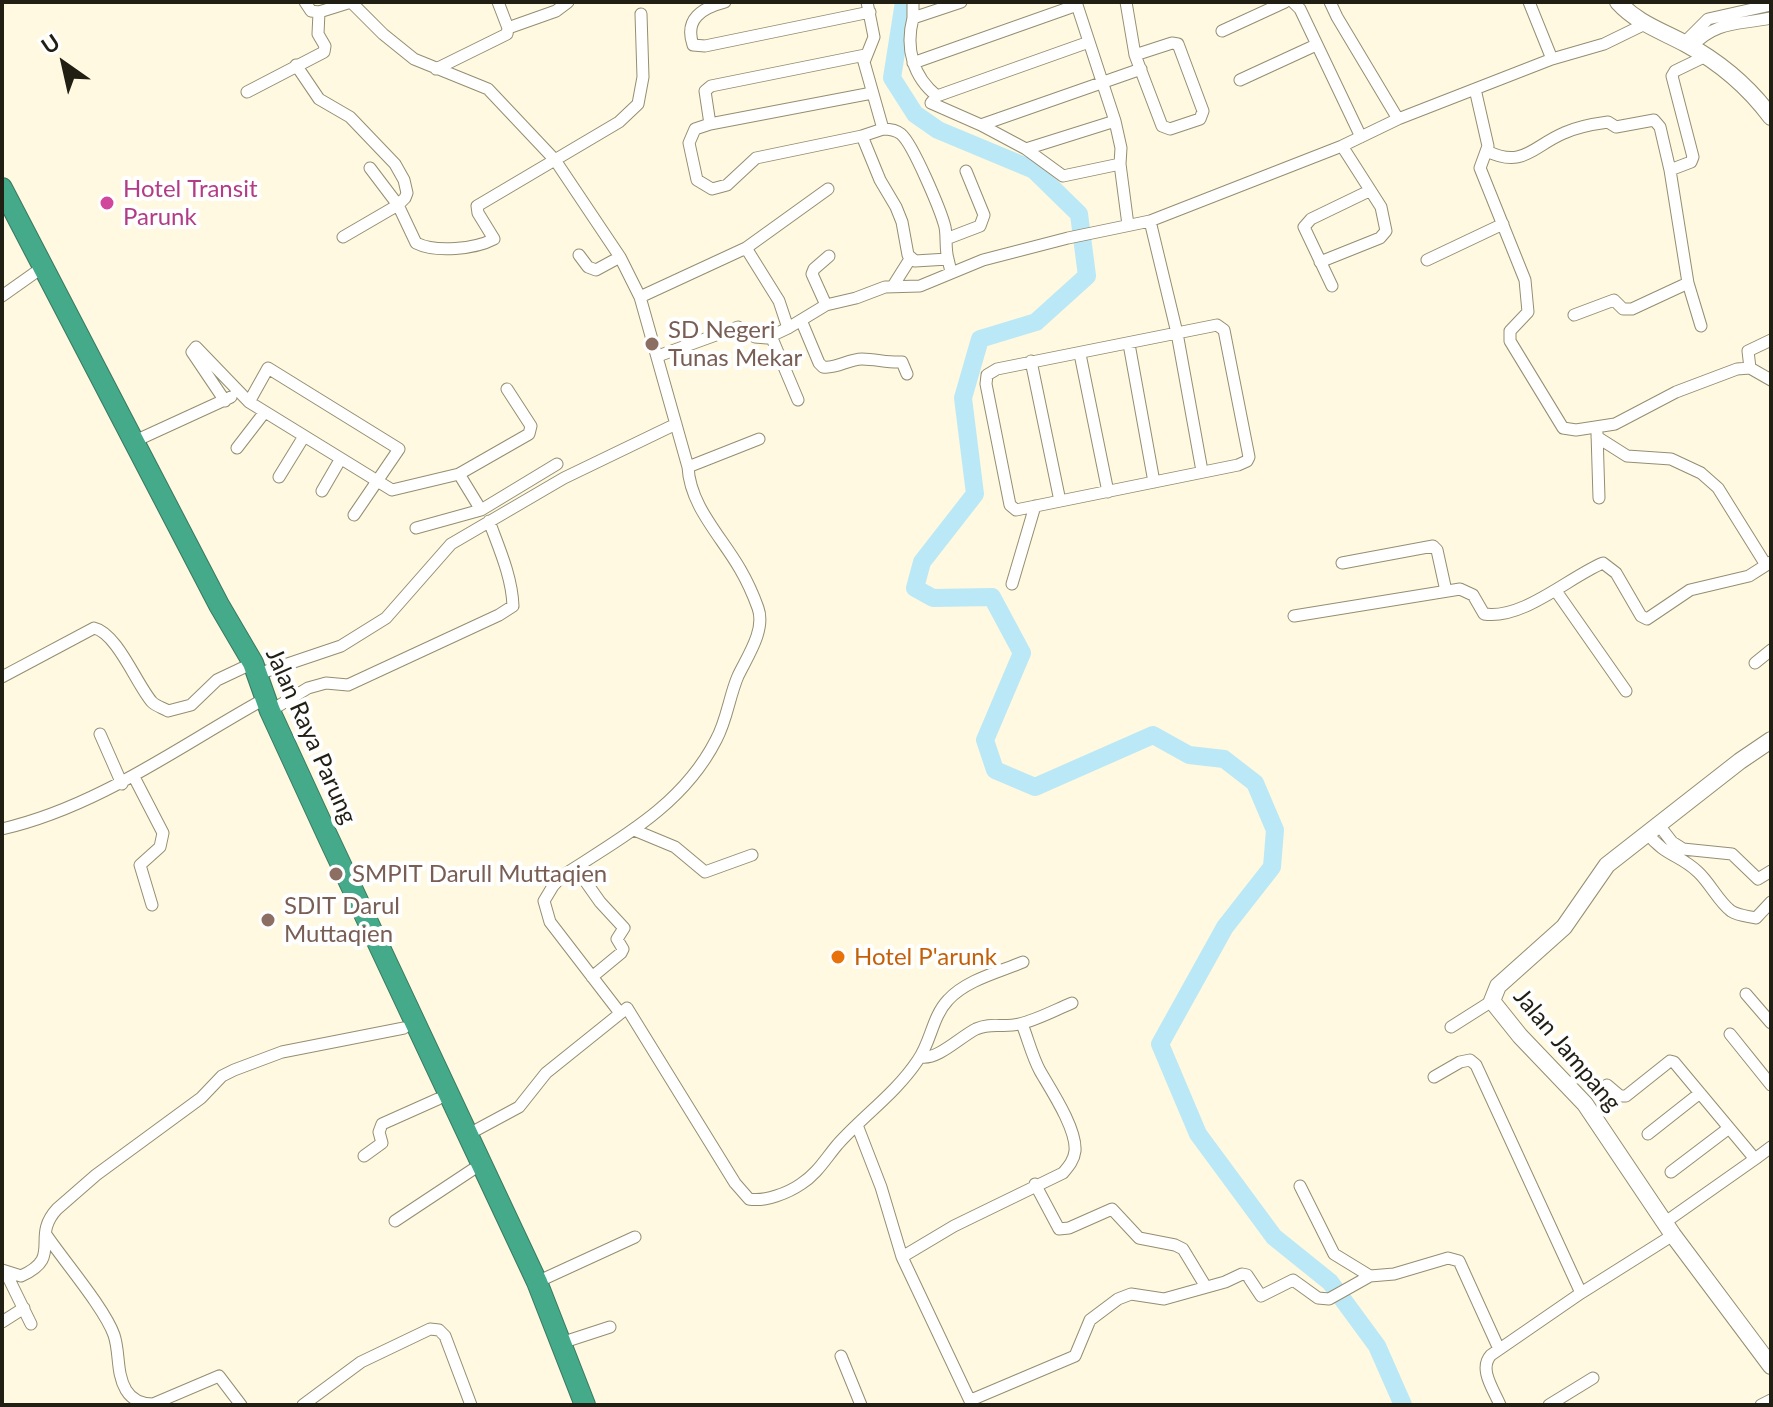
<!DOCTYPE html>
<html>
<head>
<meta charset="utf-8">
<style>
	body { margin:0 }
	#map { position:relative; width:1773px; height:1407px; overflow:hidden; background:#fef9e0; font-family:Lato,sans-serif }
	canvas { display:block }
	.frame { position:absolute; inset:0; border:4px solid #211f14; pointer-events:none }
	.north { position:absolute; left:24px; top:24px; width:80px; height:80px; -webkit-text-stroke:6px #fff; paint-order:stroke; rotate:326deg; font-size:22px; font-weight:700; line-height:32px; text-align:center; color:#211f14 }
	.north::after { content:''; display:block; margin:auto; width:28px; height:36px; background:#211f14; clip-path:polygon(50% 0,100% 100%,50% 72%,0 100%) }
</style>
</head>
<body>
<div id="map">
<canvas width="1773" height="1407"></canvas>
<div class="frame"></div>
<div class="north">U</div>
</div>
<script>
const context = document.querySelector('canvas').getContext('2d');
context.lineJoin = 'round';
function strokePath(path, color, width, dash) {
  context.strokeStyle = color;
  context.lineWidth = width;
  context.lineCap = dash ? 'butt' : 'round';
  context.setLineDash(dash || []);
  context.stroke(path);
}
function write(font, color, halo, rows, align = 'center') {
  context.font = font + ' Lato,sans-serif';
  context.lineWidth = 8;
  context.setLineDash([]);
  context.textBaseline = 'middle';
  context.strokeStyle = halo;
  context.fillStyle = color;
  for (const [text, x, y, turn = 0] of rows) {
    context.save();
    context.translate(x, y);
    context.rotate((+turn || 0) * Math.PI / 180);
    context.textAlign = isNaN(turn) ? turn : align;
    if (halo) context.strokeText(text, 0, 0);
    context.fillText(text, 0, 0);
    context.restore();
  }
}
strokePath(new Path2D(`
	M904,2L892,78L915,114L938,130L1034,170L1079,214L1087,276L1036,322L980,339L963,398L975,494L922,562L915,588L933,598L992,597L1022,653L985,740L995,770L1035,787L1153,735L1189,755L1224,759L1255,783L1275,830L1272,867L1225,927L1160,1044L1198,1134L1274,1237L1330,1282L1377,1346L1403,1405`), '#bae8f6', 18);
const street = new Path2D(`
	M305,2L311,11L319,12
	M725,2C702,8 684,19 693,45L705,46L870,12
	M867,2L874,37L864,62L883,129L862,136L880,180L896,207L902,222L908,255L915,261L948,259L951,272
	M1076,2L1115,121L1121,148L1120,164L1128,225
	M1126,2L1135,55L1162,126L1170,129L1200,119L1203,111L1178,44L1172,43L1135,55
	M1293,2L1300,9L1361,137
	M1330,2L1337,17L1398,119
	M1529,2L1552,59
	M913,18V2
	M508,28L556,11L568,2
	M1222,31L1285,2
	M1089,42L937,96L931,103L981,125L1026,149L1063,176L1120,164
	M1684,43L1708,19L1771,5
	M1691,47C1717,20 1738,25 1771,18
	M913,63L1077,5
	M296,65L319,99L350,117L395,164L404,180L407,193L405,198L398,205L416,243C436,253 475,249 494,239L478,213L477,206L619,122L638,104L643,77L641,14
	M436,69L507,34L508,28L498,2
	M1240,80L1316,45
	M1475,89L1488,146L1480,168L1525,280L1528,312L1510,331V341L1563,428L1576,430L1615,424L1676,392L1737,369L1750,368L1771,380
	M247,92L324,52L325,46L318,34L319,12L351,2L383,34L414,59L488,89L555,160L620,257L640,297L688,467C690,506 721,536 740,569C747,581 753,594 758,608C766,630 747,657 738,676C729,697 727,720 716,740C683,805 621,838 562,876L553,886L544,901L550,922L620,1013
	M937,96C913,77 905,48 913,18L961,2
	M710,124L705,91L711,86L865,55
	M981,125L1141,69
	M883,129C890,129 896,130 901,134C913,144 941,211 945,227C947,238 945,249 948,259
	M862,136L756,158L727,185L712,189L697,180L689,143L695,129L710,124L872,93
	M1026,149L1115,121
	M1487,151C1523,169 1533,146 1564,133C1577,127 1593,124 1608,122L1616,127L1654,120L1660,127L1670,170
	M1150,221L1177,333L997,369L987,375L986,384L1010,505L1016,510L1238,465L1247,461L1249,457L1224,330L1217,325L1177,333L1202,471
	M343,237L398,205L370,168
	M946,239L980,226L984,215L966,171
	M746,248L779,301L788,328
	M579,255L588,267L596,270L620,257
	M1427,260L1503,224
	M1320,262L1380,238L1386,231L1381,207L1342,146
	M1688,283L1701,326
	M893,286L910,259
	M1332,286L1304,227L1311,219L1369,191
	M2,296L43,267
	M640,297L746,248L828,189
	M826,305L812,274L814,269L829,256
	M1574,315L1614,300L1623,309H1632L1688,283L1670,170L1691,162L1693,157L1672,76L1675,71L1706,56
	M801,320L819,363L823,367C837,369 848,359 862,359C876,359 888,363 902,362L907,374
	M771,336L798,400
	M1129,344L1154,482
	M1080,354L1108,492
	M658,356L738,327L755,337L767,338L788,328L826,305L856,298L885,287L920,286L983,260L1068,238L1150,221L1342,146L1398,119L1552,59L1604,44L1645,24
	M1031,361L1060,501
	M1750,368L1748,351L1771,340
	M225,401L192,352L196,347L249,402L392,490L459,474L529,434L531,426L507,389
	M249,402L268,368L399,449L354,515
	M1597,433L1599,498
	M1597,437L1627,456L1671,459L1701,473L1718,488L1766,565
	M135,441L231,397
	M237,448L264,413
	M688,467L759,439
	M459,474L481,510
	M279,477L303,438
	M322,491L340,460
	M416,528L481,510L557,464
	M1342,563L1433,546L1437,550L1446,591
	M1012,584L1035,506
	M1556,591L1626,691
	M1294,616L1460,589L1473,595L1484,614C1523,620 1569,577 1603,563L1616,573L1641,616L1647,619L1690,590L1749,576L1771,562
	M1755,663L1771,650
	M258,674L341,646L386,618L451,544L564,478L676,424
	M2,677L94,628C117,633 137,685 152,702C156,706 163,708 168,711L191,705L217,680L253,663
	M270,711L308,688L326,683L348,685L499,615L513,606C512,577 499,548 489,521
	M100,734L122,784
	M134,777L163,833L160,847L140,865L152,905
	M1658,824L1672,842L1683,849L1732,854L1758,879L1771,871
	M2,829C97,807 175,749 259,702
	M634,830L675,847L705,872L752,855
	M1647,833C1666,857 1679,854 1698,872C1710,883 1718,901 1731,911C1739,916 1748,916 1756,918L1771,902
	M576,868L600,902L624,928L617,939L623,949L621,953L592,977
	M1746,994L1771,1023
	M1451,1027L1492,1001
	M1730,1034L1771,1085
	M921,1057C938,1060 960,1037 976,1029C991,1022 1003,1028 1019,1024C1037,1020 1055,1010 1072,1003
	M1434,1077L1460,1062L1470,1060L1476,1065L1581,1293
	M1607,1085L1620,1096H1626L1670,1061L1674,1062L1755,1159L1771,1147
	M857,1125L881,1187L902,1257
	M1648,1134L1700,1093
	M467,1135L519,1107L546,1073L627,1008L735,1183L749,1199C765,1202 788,1193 801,1184C817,1174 826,1158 838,1144C864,1115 896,1093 918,1060C931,1042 932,1017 948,1000C966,980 999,972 1023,962
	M364,1156L382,1143L379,1132L382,1124L438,1099
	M1671,1172L1729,1128
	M1035,1184L1059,1229L1069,1228L1112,1209L1139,1238L1175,1245L1183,1249L1206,1287
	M1300,1186L1334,1254L1370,1276L1394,1274L1448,1258L1459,1261L1499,1349
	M395,1221L472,1170
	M1664,1223L1755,1159
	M47,1236C64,1261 105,1309 114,1335C120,1353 116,1373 126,1390C132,1400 142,1404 153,1404L219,1376L241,1405
	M2,1270L21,1276C64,1257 30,1238 57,1209L96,1175L201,1098L222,1076L234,1070L282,1052L404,1028
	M6,1273L31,1324
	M537,1282L635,1237
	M2,1322L24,1308
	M561,1343L610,1327
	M841,1356L861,1405
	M971,1400L1075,1356L1090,1320L1118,1299L1131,1294L1164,1299L1225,1282L1242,1274L1247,1275L1261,1296L1293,1280L1318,1298L1329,1299L1370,1276
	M303,1405L361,1362L430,1329L439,1330L445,1336L471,1405
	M972,1405L902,1257L954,1226L1063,1173C1069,1166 1074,1160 1075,1151C1077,1129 1051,1090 1040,1071C1032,1056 1028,1039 1022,1024
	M1500,1405C1494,1390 1478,1369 1491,1355L1581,1293L1673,1235
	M1549,1405L1593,1378
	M1761,1405L1771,1400`);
const secondary = new Path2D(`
	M1618,2C1637,23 1662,31 1686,44C1721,63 1748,86 1771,117
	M1771,740L1740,761L1607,865L1564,927L1498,986L1492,1001L1520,1036L1585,1104L1673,1235L1771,1366`);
const highway = new Path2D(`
	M2,188L219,605L253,663L270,711L328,837L537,1282L585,1405`);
strokePath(street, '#948e72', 13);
strokePath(secondary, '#948e72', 18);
strokePath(highway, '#387961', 22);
strokePath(street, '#fff', 11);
strokePath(secondary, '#fff', 16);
strokePath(highway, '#44aa8a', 20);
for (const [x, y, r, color] of [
	[107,203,8,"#d1479c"],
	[652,344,8,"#8d6e63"],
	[336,874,8,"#8d6e63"],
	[268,920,8,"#8d6e63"],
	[838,957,8,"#e8710a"]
]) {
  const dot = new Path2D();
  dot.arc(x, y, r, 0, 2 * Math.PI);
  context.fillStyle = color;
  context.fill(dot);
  strokePath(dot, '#fff', 3);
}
write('24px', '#b23c85', '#fff', [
	["Hotel Transit",123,189],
	["Parunk",123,217]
], 'left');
write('24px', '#785e54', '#fff', [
	["SD Negeri",668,330],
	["Tunas Mekar",668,358],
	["SMPIT Darull Muttaqien",352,874],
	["SDIT Darul",284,906],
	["Muttaqien",284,934]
], 'left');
write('24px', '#211f14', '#fff', [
	["Jalan Raya Parung",311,736,66],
	["Jalan Jampang",1567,1050,50]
]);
write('24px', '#c56008', '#fff', [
	["Hotel P'arunk",854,957]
], 'left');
</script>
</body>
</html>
